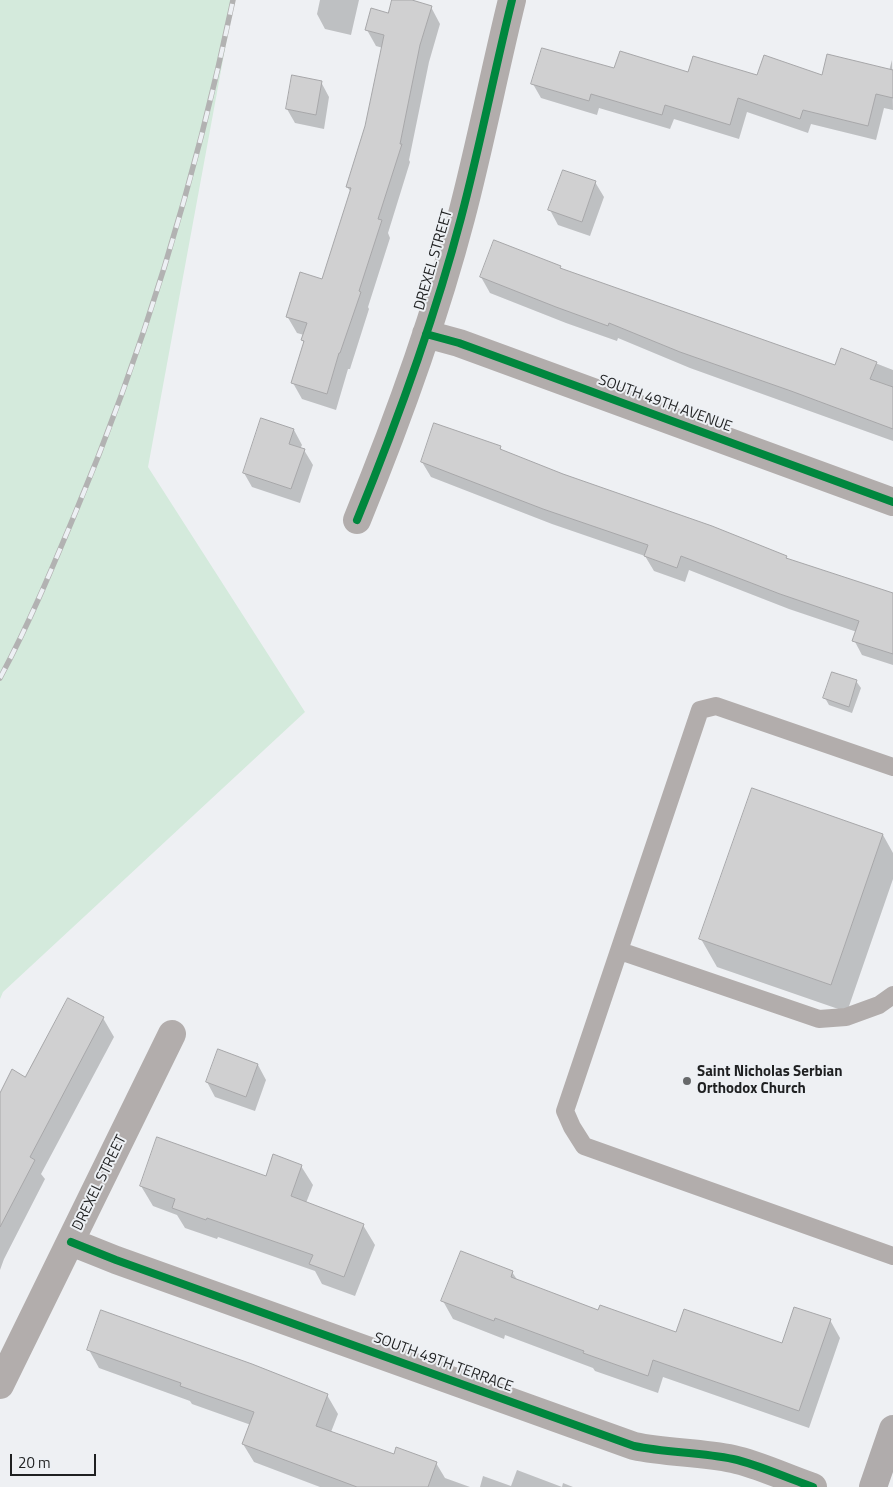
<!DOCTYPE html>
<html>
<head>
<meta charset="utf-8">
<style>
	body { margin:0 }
	#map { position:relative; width:893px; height:1487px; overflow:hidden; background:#eef0f3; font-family:"Titillium Web",sans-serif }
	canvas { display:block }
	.scale { position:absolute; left:10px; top:1454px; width:86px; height:22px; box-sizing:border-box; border:2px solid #1f2021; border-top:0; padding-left:6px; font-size:15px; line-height:18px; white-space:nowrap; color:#1f2021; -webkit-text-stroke:4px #edf0f4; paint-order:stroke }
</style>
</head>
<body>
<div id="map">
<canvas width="893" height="1487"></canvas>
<div class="scale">20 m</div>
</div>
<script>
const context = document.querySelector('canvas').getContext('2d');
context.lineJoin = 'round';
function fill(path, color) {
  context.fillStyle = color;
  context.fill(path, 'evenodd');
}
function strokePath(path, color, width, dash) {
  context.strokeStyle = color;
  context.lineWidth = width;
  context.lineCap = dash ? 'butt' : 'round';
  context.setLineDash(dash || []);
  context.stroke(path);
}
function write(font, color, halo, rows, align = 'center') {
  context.font = font + ' "Titillium Web",sans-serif';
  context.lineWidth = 4;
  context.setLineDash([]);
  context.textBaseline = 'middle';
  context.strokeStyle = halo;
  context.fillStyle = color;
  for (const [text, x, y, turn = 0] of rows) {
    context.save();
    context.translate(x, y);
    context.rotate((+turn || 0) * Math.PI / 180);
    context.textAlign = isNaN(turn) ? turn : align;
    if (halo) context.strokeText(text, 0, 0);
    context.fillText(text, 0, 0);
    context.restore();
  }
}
fill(new Path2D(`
	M0,0H234L148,467L305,712L3,992L0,999Z`), '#d4eadc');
fill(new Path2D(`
	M320,0H359L351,35L325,29L317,14Z
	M393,0H408L431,7L440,24L429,62L409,160L410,162L388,233L390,238L368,307L369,309L350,369H348L336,410L302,399L293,383L305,344L302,340L304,335L297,333L287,316L323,280L351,192L347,187L366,126L383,48L376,46L367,30L389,15Z
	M892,60L893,110L884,108L876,140L811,124L808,133L747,112L739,139L674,119L670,129L599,108L597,115L541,98L533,84L615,70L758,77L823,76L889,71Z
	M321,82L329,97L324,129L295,123L287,109Z
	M595,182L604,197L590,236L558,225L550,210Z
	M560,267L561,269L836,367L842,350L893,370V441L690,368L618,338L617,341L566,323L490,293L481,277Z
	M262,420L294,430L302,445L300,449L304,450L313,465L300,503L252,487L244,473Z
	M500,447L503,452L786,557L788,560L893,594V665L862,655L854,640L857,632L789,609L689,570L685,582L654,571L645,556L552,524L431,477L422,462Z
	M856,681L861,688L852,713L829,705L825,698Z
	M753,790L883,835L893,853V879L847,1012L717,967L701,939Z
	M103,1018L114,1037L41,1174L45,1179L4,1259L0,1270V1096L26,1078Z
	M258,1065L266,1080L255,1111L215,1097L207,1082Z
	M301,1166L313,1185L306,1203L363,1225L375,1245L355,1296L322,1284L315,1271L218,1237L217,1239L185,1228L177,1215L153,1206L141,1186L267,1177Z
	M512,1272L518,1281L599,1311L677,1333L782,1344L830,1320L840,1338L809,1428L663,1377L658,1393L595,1371L593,1368L505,1335L504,1339L453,1319L443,1301Z
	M89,1350L327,1395L338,1414L331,1432L395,1455L436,1463L445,1478L470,1487H320L254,1462L243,1444L251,1425L192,1404L190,1401L99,1368Z
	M517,1470L562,1487L563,1483L573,1487H480L483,1476L511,1486Z`), '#0003');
const building = new Path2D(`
	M392,0H412L432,6L420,45L400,144H402L378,219L382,220L359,291L361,292L340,353H339L327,394L291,383L304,341L301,340L307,323L286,317L300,272L322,279L351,188L346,187L365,126L384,35L365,30L371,8L388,13Z
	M542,48L614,68L620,51L688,72L693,56L757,75L764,55L822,75L827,54L893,70V98L876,94L868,126L803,110L800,119L738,98L730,125L665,105L662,115L591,94L589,101L531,84Z
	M292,75L322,81L316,115L286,109Z
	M563,170L596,181L582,222L548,210Z
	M494,240L561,266L560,268L835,365L841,348L877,362L870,379L893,387V429L791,391L680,352L609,323L608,326L556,307L480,277Z
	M261,418L294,429L289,444L305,449L291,489L243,473Z
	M434,423L501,446L500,449L563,474L712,526L787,556L786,558L893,593V654L852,641L859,621L780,594L681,556L677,568L644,556L648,545L543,509L421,462Z
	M832,672L857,680L849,707L823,698Z
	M752,788L883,834L831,985L699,939Z
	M68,998L104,1017L30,1157L35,1160L0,1227V1093L12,1069L25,1077Z
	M218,1049L258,1064L246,1097L206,1082Z
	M157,1137L266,1176L273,1154L302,1165L291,1196L364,1224L344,1277L309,1264L313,1255L207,1218L206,1220L172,1208L175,1199L140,1186Z
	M461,1251L513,1271L511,1277L598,1310L600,1305L676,1332L684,1309L782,1343L794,1307L831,1319L799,1411L653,1360L648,1376L583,1353L584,1351L495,1318L494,1321L441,1301Z
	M101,1310L252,1364L328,1394L316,1426L394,1454L396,1447L437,1462L428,1487H357L242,1444L254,1412L180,1386L181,1383L87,1350Z`);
fill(building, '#d0d0d1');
strokePath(building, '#a7a7a9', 1);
strokePath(new Path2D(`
	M893,767L716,706L700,710L565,1111L572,1127L584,1146L893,1256
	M620,951L819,1019L846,1017L879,1005L893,995`), '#b2adac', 18);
strokePath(new Path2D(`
	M426,334L459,343L893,502
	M357,520C397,422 434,321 461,218C480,146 494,73 512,0
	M71,1242L116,1260L634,1446C667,1453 700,1452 733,1459C760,1465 786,1478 813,1487
	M0,1385L172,1034`), '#b2adac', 28);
strokePath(new Path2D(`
	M873,1487L893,1429`), '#b0acac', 28);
const rail = new Path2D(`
	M0,678C28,626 51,571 74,516C144,350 196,177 233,0`);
strokePath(rail, '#b2b2b2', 5.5);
strokePath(rail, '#edf0f4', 4, [11]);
strokePath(new Path2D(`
	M426,334L459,343L893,502
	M357,520C397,422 434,321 461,218C480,146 494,73 512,0
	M71,1242L116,1260L634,1446C667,1453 700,1452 733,1459C760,1465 786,1478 813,1487`), '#00873e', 8);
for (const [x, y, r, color] of [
	[687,1081,5,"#67696a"]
]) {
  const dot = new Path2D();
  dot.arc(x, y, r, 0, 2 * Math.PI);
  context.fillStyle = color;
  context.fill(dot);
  strokePath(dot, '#edf0f4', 2);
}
write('15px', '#1f2021', '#edf0f4', [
	["DREXEL STREET",434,260,-74],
	["SOUTH 49TH AVENUE",665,404,20],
	["DREXEL STREET",100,1183,-64],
	["SOUTH 49TH TERRACE",443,1363,20]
]);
write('bold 15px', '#1f2021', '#edf0f4', [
	["Saint Nicholas Serbian",697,1072],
	["Orthodox Church",697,1089]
], 'left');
</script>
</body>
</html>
